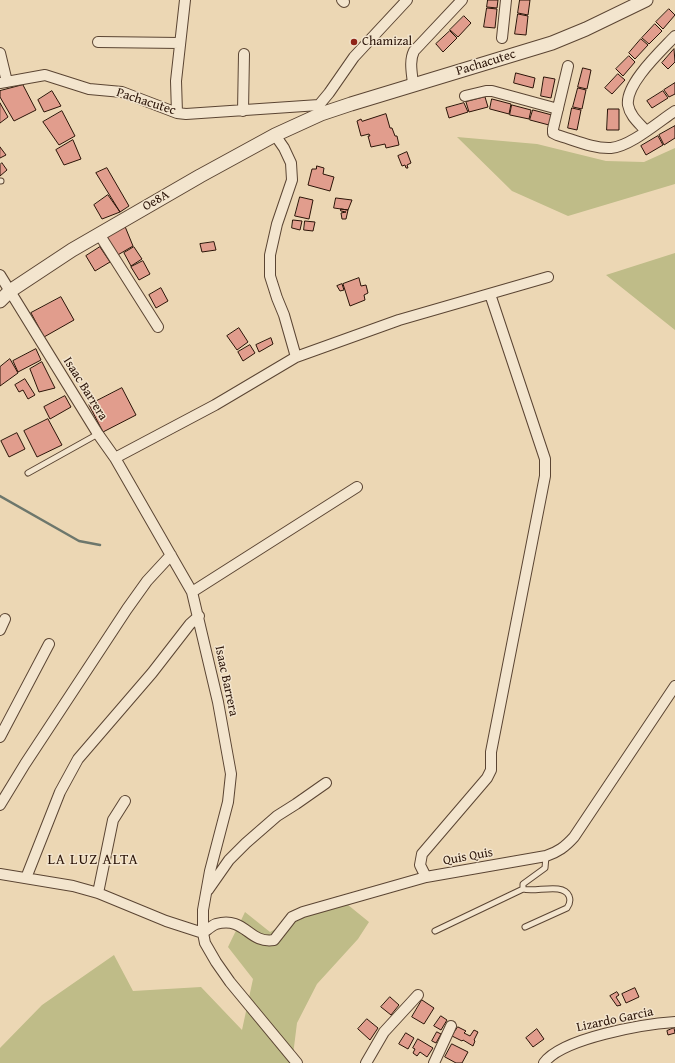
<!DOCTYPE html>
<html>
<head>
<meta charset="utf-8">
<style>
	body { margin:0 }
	canvas { display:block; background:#ecd7b4 }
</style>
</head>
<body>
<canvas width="675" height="1063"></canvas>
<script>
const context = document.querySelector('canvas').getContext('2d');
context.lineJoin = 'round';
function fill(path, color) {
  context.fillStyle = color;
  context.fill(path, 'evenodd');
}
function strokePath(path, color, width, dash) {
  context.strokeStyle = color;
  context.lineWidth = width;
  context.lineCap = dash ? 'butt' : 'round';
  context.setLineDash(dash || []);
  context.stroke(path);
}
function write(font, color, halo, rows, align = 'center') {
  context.font = font + ' "Gentium Book Plus",serif';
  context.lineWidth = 3;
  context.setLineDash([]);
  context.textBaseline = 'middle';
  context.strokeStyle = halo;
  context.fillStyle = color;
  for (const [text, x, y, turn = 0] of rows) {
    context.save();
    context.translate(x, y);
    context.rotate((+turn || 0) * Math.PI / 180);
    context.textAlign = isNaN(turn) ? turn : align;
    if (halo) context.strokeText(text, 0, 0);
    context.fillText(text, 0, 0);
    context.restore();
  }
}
fill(new Path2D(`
	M457,137L537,144L606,161L644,162L675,148V184L568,216L512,191Z
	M675,253V330L606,275Z
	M337,896L369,922L358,939L317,984L297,1023L293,1055L297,1063H0V1048L42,1005L114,955L133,991L201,987L242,1030L253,979L228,947L245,912L270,932Z`), '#bfbc88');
strokePath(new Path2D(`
	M0,496L79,541L100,545`), '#6d776c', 2.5);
const building = new Path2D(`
	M488,0H498L497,8L487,7Z
	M520,0H530L528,15L518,13Z
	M487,8L497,9L495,28L484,27Z
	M669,9L675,15L663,29L656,22Z
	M518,14L528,16L526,35L515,34Z
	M464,16L471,23L458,37L450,30Z
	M655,24L662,31L649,44L642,38Z
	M450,31L457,38L443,52L436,44Z
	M641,39L648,45L635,59L629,53Z
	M674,49L675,62L668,69L662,63Z
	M629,56L635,62L623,76L616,69Z
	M583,68L591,70L587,89L578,87Z
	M516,73L535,78L533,88L514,83Z
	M618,74L625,80L612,94L605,88Z
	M544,77L555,79L551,98L541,96Z
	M675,83V94L669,97L664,90Z
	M23,85L36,110L14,121L0,97V91Z
	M578,88L586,90L582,109L573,107Z
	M52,91L61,106L44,112L38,100Z
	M663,91L668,98L652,108L647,101Z
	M485,97L488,107L469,112L466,102Z
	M492,99L511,104L509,114L490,109Z
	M0,103L8,117L0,123Z
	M464,103L468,112L449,118L446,108Z
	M512,105L531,110L529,119L510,115Z
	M572,108L581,110L577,130L568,128Z
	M608,109H619V130H607Z
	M533,110L552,115L549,125L530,120Z
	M62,111L75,136L59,145L43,122Z
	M386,114L390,128H392L395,136H397L399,145L386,148L385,144L371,147L368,136H370L369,134L361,136L357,121L361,119L362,121Z
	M675,126V138L664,145L659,135Z
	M658,136L663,145L646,155L641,146Z
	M73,140L81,159L64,165L56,150Z
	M0,147L6,155L0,158Z
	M407,152L411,163L407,165L408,168H406L405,165L402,166L398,156Z
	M2,163L7,170L0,176V165Z
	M317,166L324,168L323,174L334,177L330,191L308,185L312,169H316Z
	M107,168L129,206L120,212L96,173Z
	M108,195L120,212L102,219L94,205Z
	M300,197L313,200L309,219L295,216Z
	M336,198L352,200L348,210L334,208Z
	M341,209L348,210L346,219H342L341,213L346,212L341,211Z
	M293,220L302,221L300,230L292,228Z
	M305,221L315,222L313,231L304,230Z
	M124,224L133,246L116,256L103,240Z
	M214,242L216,250L202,252L200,244Z
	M100,247L110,262L95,271L86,256Z
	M134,247L142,259L131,266L124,253Z
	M143,261L150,274L139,280L131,267Z
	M359,278L361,286L366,285L368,293L364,295L365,300L350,306L343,284Z
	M342,284L344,290L340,291L337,286Z
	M161,288L168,301L156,308L149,295Z
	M61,297L74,320L44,337L31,313Z
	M239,328L248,342L237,350L227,336Z
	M271,338L273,344L259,352L256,345Z
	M250,345L255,353L243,361L238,352Z
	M36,349L41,360L18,372L13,361Z
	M10,359L18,373L0,386V367Z
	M42,362L55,388L39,392L30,369Z
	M25,379L35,395L28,399L23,390L19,392L15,385Z
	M122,388L136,415L103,432L89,405Z
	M65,396L71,407L50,419L44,407Z
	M48,419L62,445L37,457L24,431Z
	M17,433L25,449L9,457L1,441Z
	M635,988L639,997L626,1003L622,994Z
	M617,992L619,995L616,997L621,1005L617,1006L610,996Z
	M390,997L399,1005L391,1015L381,1007Z
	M422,1000L434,1008L424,1024L412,1017Z
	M441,1016L447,1020L441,1030L434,1026Z
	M367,1019L378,1028L370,1040L358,1029Z
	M458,1027L466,1031L464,1033L470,1036L474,1030L478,1032L474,1040L475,1041L473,1046L463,1040L462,1041L452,1036Z
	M674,1028L675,1033L668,1035L667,1031Z
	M537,1029L544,1039L533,1047L526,1038Z
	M437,1032L441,1034L436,1043L432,1041Z
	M406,1033L414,1038L408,1049L399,1044Z
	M418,1039L433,1048L427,1057L420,1052L417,1056L413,1053L415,1049L413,1048Z
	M452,1044L468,1052L462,1063H456L445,1057Z`);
fill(building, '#e19d8d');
strokePath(building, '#2b1408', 1);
const service = new Path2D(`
	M0,181H1
	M28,473L98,434
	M525,927L567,908C570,904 571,901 569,896C563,882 535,893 523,889V884L545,868L546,856
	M435,931L523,889`);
const minor = new Path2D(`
	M342,0L344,2
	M502,38L506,0
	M98,42L180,43
	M0,53L7,82
	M568,66L553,129V133L557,135C574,140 594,149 611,148C631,146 658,122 675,111
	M0,83L45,75L89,89L122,92L177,113L186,114L319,105
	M413,84C412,73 409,61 414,51L462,0
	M465,96L486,91H492L558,109
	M243,111L244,54
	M320,111L319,105L329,93L354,57L407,0
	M177,113L176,81L185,0
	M646,131C639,123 630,116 628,105C625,84 661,51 675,36
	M275,135L284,148L291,163L292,180L277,224L270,255V276L277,298L284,315L296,357
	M99,234L158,327
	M0,275L98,434L115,458L192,592L218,702L231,774L228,802L210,871L203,910V933L205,943L216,962L230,982L297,1063
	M115,458L215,405L296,357L399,320L548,277
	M192,592L357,487
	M0,630L5,619
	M0,737L49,644
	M0,805L25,764L127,609L147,581L171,555
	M0,874L73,886L98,893L166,921L203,933
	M426,877L420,865L422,854L487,778L491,770V752L545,476V459L490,294
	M26,878L60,792L78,759L152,673L190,624L199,616
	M208,890L229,860L246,843L277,816L296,804L326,783
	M98,893L113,820L125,801
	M203,933C207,930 211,926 216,924C246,916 248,944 274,940L292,917L303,912L426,877L546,856C558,852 565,847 574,837L675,686
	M366,1063L384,1032L418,995
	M434,1063L451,1026
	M544,1063C562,1038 644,1024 675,1022`);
const tertiary = new Path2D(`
	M0,301L10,291L72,250L200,176L275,135L321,114L351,104L552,43L586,29L646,0`);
strokePath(service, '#5b4533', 7);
strokePath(minor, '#5b4533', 12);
strokePath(tertiary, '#5b4533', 15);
strokePath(service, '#f3e5ce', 5);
strokePath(minor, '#f3e5ce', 10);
strokePath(tertiary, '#f3e5ce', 13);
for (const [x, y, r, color] of [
	[354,42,4,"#8f2418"]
]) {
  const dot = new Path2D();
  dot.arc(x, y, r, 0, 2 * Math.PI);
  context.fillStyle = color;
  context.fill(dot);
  strokePath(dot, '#f3e5ce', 1.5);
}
write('13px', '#2b1408', '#f3e5ce', [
	["Chamizal",362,42]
], 'left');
write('13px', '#2b1408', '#f3e5ce', [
	["Pachacutec",486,63,-17],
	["Pachacutec",146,102,18],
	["Oe8A",156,201,-30],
	["Isaac Barrera",85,389,58],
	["Isaac Barrera",226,681,78],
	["Quis Quis",468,857,-10],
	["Lizardo Garcia",615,1020,-12]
]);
context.letterSpacing = '1px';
write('15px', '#2b1408', '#f3e5ce', [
	["LA LUZ ALTA",93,860]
]);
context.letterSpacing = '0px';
</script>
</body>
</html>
